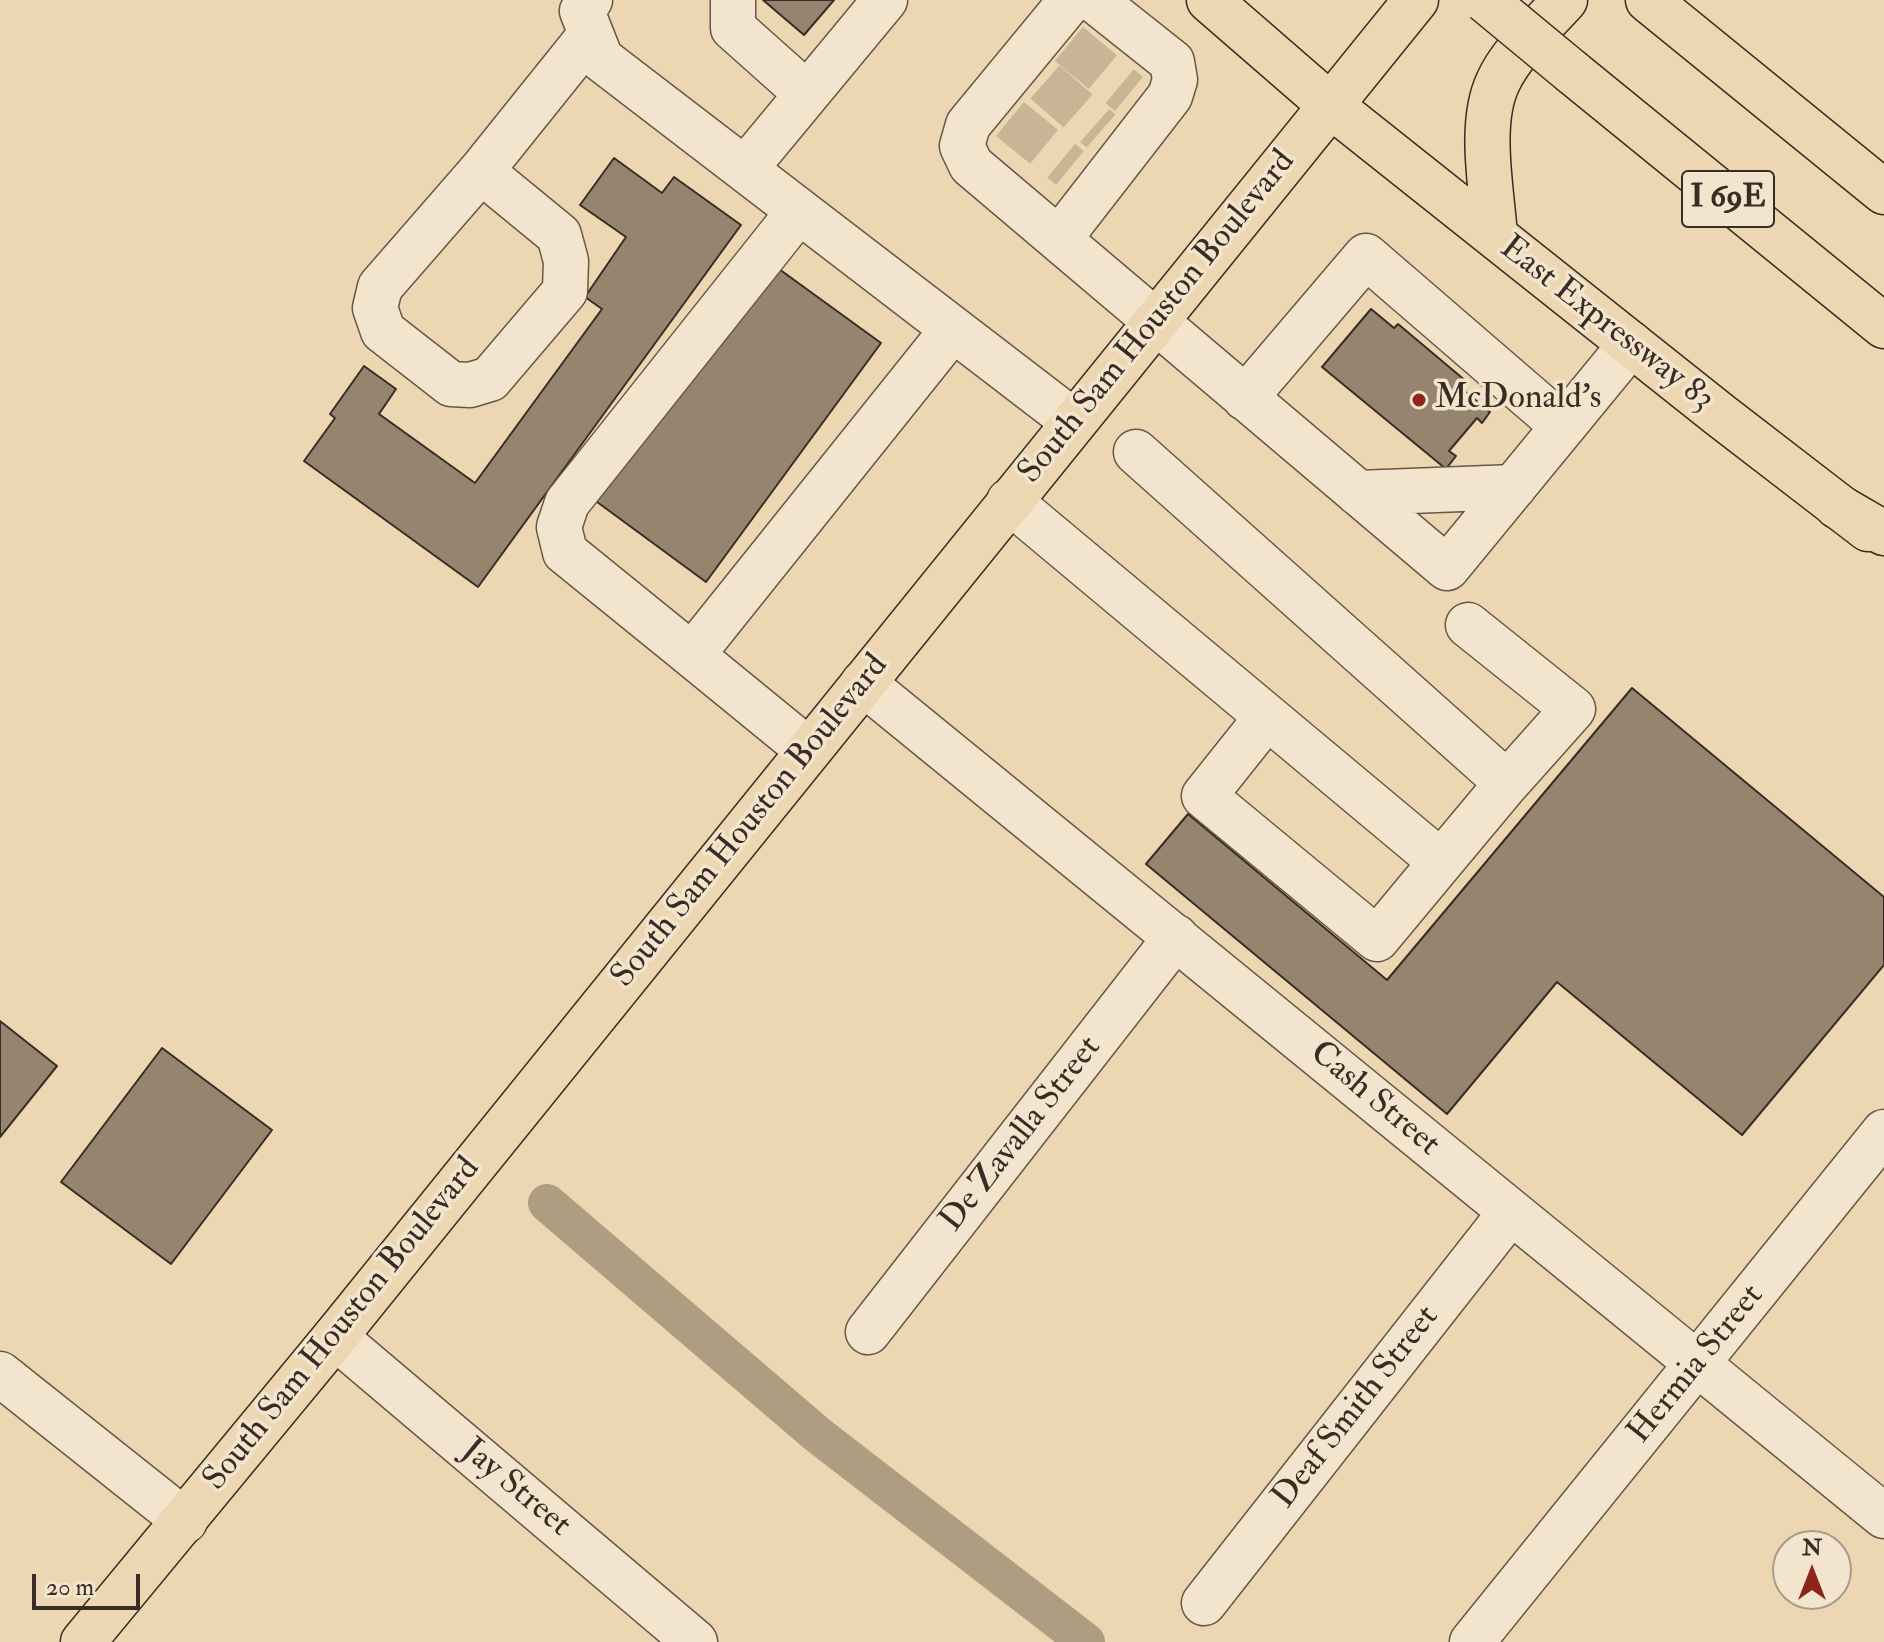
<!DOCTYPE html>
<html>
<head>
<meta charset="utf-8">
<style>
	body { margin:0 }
	#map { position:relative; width:1884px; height:1642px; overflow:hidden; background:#ecd7b2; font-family:"IM FELL Double Pica",serif }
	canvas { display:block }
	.north { position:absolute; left:1772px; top:1530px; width:80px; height:80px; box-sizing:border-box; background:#f3e5cd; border:2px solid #a99b8a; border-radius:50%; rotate:0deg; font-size:22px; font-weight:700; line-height:32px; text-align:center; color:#392c25 }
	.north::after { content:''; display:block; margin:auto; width:28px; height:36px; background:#8f2418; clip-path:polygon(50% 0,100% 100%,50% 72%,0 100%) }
	.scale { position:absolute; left:32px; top:1574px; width:108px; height:36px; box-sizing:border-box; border:4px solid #392c25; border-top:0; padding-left:10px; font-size:24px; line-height:28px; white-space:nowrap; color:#392c25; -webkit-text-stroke:6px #f3e5cd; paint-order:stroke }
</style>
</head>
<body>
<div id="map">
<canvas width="1884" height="1642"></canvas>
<div class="north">N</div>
<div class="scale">20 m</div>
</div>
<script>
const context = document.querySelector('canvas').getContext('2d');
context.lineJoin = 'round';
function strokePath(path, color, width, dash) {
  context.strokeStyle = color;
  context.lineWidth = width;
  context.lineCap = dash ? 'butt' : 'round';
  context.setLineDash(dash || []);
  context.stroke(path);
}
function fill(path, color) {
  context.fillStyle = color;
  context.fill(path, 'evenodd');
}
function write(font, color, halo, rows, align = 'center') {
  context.font = font + ' "IM FELL Double Pica",serif';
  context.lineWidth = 7;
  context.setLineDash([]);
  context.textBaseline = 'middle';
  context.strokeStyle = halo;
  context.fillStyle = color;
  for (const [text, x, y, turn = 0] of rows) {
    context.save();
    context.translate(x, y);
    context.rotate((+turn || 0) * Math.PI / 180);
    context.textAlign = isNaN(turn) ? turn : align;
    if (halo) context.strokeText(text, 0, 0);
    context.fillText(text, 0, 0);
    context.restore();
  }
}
strokePath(new Path2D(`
	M547,1203L818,1435L1086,1642`), '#af9d82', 38);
const building = new Path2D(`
	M763,0H834L804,35Z
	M614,158L662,193L674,177L741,225L478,587L304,461L335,418L330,414L364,366L396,389L379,414L475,483L602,309L585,297L626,237L580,205Z
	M768,261L881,343L706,582L593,499Z
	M1371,309L1394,328L1398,324L1467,382L1462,389L1490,412L1482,423L1477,418L1449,451L1456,456L1446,469L1322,367Z
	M1632,688L1884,897V965L1742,1135L1557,982L1447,1114L1146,864L1188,814L1387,980Z
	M0,1021L57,1066L0,1137Z
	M162,1048L272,1130L171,1264L61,1182Z`);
fill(building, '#96856e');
strokePath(building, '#392c25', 2);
strokePath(new Path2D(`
	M1069,44L1129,94
	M1045,82L1101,131
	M1010,119L1070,168`), '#c8b596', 44, [44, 22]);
const minor = new Path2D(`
	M590,0L582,11L601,59L1073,421
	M733,0V28L807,94
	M1071,0L968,125L962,146L971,165L1447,568L1631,344
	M745,169L885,0
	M481,171L559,235L566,261L565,291L490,379L470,385L451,384L383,331L375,308L380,287L481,171L591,34
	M1059,239L1170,96L1175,80L1172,62L1094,0
	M1245,398L1366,256L1563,426
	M1358,493L1514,487
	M1009,501L1441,862L1507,783L1136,452
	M1468,625L1573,709L1507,783
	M692,655L565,552L559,527L567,503L799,211
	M863,683L1884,1516
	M1267,717L1204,796L1377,939L1441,862
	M807,749L692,655L953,329
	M868,1332L1176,937
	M335,1337L695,1642
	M0,1374L185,1521
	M1204,1603L1510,1213
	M1472,1642L1884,1132`);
const major = new Path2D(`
	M1209,0L1330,105L1720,415L1868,529
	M1495,236C1492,191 1478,124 1498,82C1512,51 1543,25 1565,0
	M83,1642L335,1337L1416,0`);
const highway = new Path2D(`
	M1648,0L1884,192
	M1572,72L1884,326
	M1837,506L1884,533`);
strokePath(minor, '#665748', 47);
strokePath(major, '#392c25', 47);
strokePath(highway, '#392c25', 47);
strokePath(minor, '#f3e5cd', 44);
strokePath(major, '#ecd7b2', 44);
strokePath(highway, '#ecd7b2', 44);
const highwayBridge = new Path2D(`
	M1485,0L1572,72`);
strokePath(highwayBridge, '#392c25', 47, []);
strokePath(highwayBridge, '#ecd7b2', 44);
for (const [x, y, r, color] of [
	[1419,400,8,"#8f2418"]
]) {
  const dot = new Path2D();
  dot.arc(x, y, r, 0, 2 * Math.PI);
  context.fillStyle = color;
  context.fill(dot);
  strokePath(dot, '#f3e5cd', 3);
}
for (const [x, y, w] of [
	[1728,199,92]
]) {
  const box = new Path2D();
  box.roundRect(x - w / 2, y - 28, w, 56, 6);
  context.fillStyle = '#f3e5cd';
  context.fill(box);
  strokePath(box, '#392c25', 2);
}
write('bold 32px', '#392c25', null, [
	["I 69E",1728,199]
]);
write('34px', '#392c25', '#f3e5cd', [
	["South Sam Houston Boulevard",1158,318,-51],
	["East Expressway 83",1606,325,38],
	["South Sam Houston Boulevard",751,822,-51],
	["Cash Street",1374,1100,40],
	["De Zavalla Street",1022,1135,-52],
	["South Sam Houston Boulevard",343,1325,-51],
	["Hermia Street",1697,1365,-51],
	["Deaf Smith Street",1357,1408,-52],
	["Jay Street",515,1489,40]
]);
write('34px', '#392c25', '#f3e5cd', [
	["McDonald's",1435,400]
], 'left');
</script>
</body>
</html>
